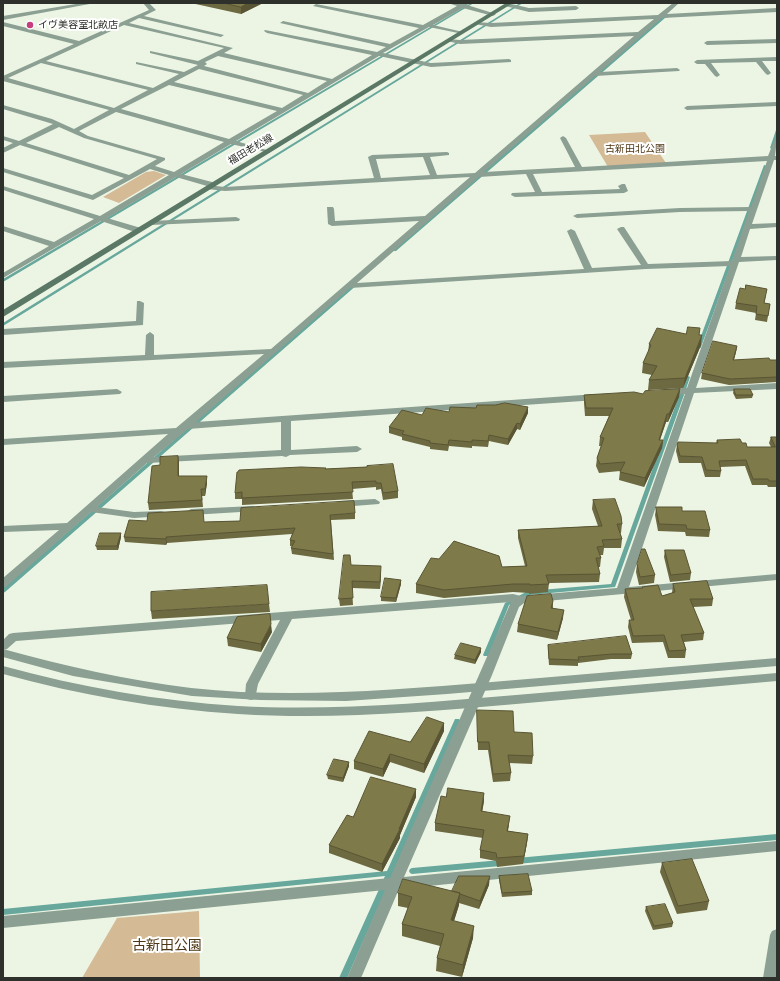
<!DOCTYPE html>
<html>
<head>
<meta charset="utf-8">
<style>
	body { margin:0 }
	#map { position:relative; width:780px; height:981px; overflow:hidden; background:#ecf5e4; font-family:"Sofia Sans Condensed",sans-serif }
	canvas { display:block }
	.frame { position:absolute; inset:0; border:4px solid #2e312b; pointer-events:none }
</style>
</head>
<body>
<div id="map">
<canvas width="780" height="981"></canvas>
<div class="frame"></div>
</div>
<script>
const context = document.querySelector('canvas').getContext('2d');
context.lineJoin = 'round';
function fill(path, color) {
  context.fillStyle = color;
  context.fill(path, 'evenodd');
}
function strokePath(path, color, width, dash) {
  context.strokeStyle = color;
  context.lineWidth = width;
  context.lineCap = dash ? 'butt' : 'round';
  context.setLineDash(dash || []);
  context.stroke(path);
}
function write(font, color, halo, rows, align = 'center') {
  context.font = font + ' "Sofia Sans Condensed","Noto Sans JP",sans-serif';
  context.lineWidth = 4;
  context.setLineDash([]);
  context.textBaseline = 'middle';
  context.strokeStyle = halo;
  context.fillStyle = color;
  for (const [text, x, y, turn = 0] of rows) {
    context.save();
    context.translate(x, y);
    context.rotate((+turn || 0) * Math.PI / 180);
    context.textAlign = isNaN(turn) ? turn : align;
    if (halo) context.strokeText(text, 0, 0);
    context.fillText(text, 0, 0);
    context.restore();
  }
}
fill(new Path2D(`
	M645,132L666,163L608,167L589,135Z
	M154,171L166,175L119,203L103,197L146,172Z
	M199,911L200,978H82L117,918Z`), '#d4ba95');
fill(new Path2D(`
	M471,3H474L3,282V279Z
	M520,3H523L3,326V323Z
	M663,16H668L669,17L665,18L396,251H394V249Z
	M776,130H777V137L774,148L772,149L770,148Z
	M764,165L767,166L701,347V348H697V347Z
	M355,283H357L358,284L5,592L3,593V588Z
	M686,376H688L690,377L684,395L615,587L529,595L509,605L489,655L488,656H484L483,655L505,603L528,591L611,584Z
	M455,719H459L460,721L394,871L395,873L394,875L392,876L347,978H339L385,876L3,915V909L387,871Z
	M777,834V840L517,864L515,863L514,861L515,859L517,858Z
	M501,860L503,861L504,863L503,865L501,866L412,874L410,873L409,871L410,869L412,868Z`), '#67a79c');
fill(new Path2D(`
	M143,3H149L156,10L144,16L224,35L221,37L139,18L129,23L233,48L224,53L332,79L372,55L267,33L264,31L265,30L377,52L386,47L280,23L283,21L390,44L419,28L313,6L316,4L423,25L457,6L448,3H470L467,5L496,14L493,16L463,8L433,25L463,32V34L429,27L383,53L431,63L509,59L511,60V62L431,67L379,56L236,141L270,151V153L231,144L181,174L216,183V186L225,187L374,178L368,157L372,155L447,152L449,153V155L430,157L437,175L475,173L634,36L460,44L447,41V39L460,40L638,32L654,19L491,27L475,24V22L491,23L658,15L673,3H679L667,14L777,8V12L662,18L600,72L677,68L680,70L679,71L595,76L484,172L575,167L560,138L563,136L566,138L582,167L768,156L774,141L777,139L775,156H777V160H774L752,224L777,223V227L750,229L741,257L777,256V260L739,262L696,388L777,383V389L694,393L629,587L777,574V580L524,603L519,607L492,675L404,877L777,841V851L399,889L361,978H347L385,890L3,928V916L390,878L511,602L292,619L258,684L255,699L251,700L247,699L245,696L246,684L280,620L16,641L7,649L3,650V640L9,634L13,633L513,594L521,596L617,588L685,394L667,395L662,392L667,389L687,388L730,266L646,269L350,288L196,422L597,394L602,397L597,400L291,421V450L357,446L362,449L357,452L290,455L286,457L282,456L147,463L97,507L134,512L161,511L165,512L166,514L165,516L134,518L91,512L7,586L3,588V578L59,530L3,532V526L67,523L168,434L3,445V439L176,428L264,354L3,368V362L145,355L146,335L150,332L154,335V355L271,349L419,221L332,226L328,224L327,207H333L334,209L335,221L425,216L470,177L225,191L207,189V186L176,177L107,218L141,228V232H135L101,221L3,278V273L49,246L3,231V226L54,242L94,219L3,190V186L100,216L169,175L150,169L93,200L3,172V168L92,195L124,178L20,145L3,153V148L13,143L3,140V136L19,141L53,124L3,109V105L52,119L74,129L109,110L3,81V76L74,44L3,26V22L79,41L149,10ZM124,25L224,48L198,61L150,51V53L198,65L184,72L136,62V64L179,74L153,88L46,61ZM218,56L327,81L308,93L204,66L207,64L205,62ZM41,63L148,90L114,108L8,78ZM199,69L303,95L282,108L174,82ZM169,85L277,111L229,139L121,109ZM116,112L224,142L174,172L155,166L165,160V158L88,136L79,131ZM59,127L84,138L157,159L129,175L26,143ZM423,157L430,175L381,178L376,159ZM767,161L751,207L680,208L577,214L573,216L577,218L680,212L749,211L732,261L648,264L624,227H621L617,229L641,265L592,268L575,231L571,229L567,231L584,269L357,283L479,177L526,174L535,192L512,193L511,195L515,197L624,193L628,191L625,184H622L618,186L620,189L542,192L533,174ZM281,422V450L154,457L188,429Z
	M507,3L529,8L576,6L579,8L576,10L529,12L505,6V4Z
	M777,39V43L707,45L704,43L707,41Z
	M777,57V61H762L771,73L768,75L766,74L756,62L711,63L720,75L717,77L715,76L705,64H697L694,62L697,60Z
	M777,102V106L687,110L684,108L687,106Z
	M236,217L240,219L239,221L151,225L147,223L151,221Z
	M137,301H140L144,303L143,325L3,335V329L136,321Z
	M117,389L122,392L120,394L3,402V396Z
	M375,499L380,502L379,504L341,507L336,504L341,501Z
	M253,506L258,509L257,511L191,515L186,512L191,509Z
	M777,929V978H763L770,935L772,931Z`), '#8b9f92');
fill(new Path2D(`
	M82,3H95L3,20V16Z
	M3,649C65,666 127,680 191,688C290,699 393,690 492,682C587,674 682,666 777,658V666L447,694L346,701L260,700L192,696L73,676L3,657Z
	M3,666C80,687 158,701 238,706C331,711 423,703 516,695C603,688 690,680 777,673V681C690,689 603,696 516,704C423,712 331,720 238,714C158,709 80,695 3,674Z`), '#8b9f92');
fill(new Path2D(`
	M506,3H513L3,317V310Z`), '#5a7865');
fill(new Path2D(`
	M191,3H263L241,14Z
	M766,295L764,303L770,304L767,322L755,320L756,313L735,309L736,303Z
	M686,334L699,335L701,345L683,388L648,390L649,380L652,375L642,373L643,363L648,353L649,344Z
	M737,346L736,352L734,360H777V382L729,385L701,379L702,373Z
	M680,389L679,397L668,422H666L660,440H663L662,448L644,487L619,480L620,471L599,473L596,466L597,458L601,446H599L600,437L609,416H585L584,403V395L643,394Z
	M734,389L753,395L752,398L736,399L733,393Z
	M449,412L528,413L520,430L517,429L508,445L489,441L488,447L472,446V448L449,446L448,451L430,449V447L402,440V437L389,433V427L422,415Z
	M771,437H777V487H768L767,485H752L745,466L720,467L721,471L720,477H705L701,463H679L676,451L677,445L716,443L717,440L742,443L747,447H771L769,443Z
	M178,456L179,463V476L207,483L205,496H202L203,507L149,510L148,503L160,465Z
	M367,467L398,491V498L383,500L381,489L376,490V487L352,489L353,499L242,505V499H235V493L325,469Z
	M593,500L622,524L621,533H620L622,539L621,548H604L603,555H600L601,558L600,567H598L600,574L599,582L549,583L548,592L529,594V593L513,592L444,598L416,593V584L439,559L502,567L525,566L518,538V530L598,526L592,509Z
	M656,509L682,511L710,530L709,537L686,536L685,532L658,531L655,515Z
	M355,513V519L331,520L334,560L292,554L291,548L292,546H290V540L292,534L167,543L166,545L125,542L124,537L147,521L204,522L240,521Z
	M121,533V537L118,550H97L96,546Z
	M665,550L691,573L690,580L670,582L664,557Z
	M637,564L655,575L654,583L639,585L636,572Z
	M351,565L381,574L380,589L352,588L353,605L340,606L339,599Z
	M401,580V584L396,602L381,601V597Z
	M673,584L713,599L712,606L693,607L704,633L703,640L684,642L686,650L685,658H668L663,642L632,643L628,627L629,620H631L624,597L625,589L642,588V587L662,596L672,593Z
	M553,601V608L563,618L557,640L517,632L518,624Z
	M269,604L270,612L152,619L151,611Z
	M272,632L261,652L228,646L227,638Z
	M548,645L632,654L631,659H611L578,663V666L549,665L548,651Z
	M481,648V652L475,664L454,659L455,655Z
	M777,691V700L776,697Z
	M477,710L514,732L533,756L532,764L509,763L511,773L510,781L493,782L488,750H478Z
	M444,723V731L424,773L390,762L383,777L354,769V761L410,742Z
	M349,762V766L343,782L328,779L327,775Z
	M416,789V797L400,835V838L382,872L329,853V845L353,817Z
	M484,801L482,811L509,824L508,831L528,834L527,843L523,864L497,867L496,861L480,858V850L483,838L435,831V823Z
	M662,863L709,901L707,910L677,914L660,872Z
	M499,876L532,891V895L502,897L499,880Z
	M489,885L479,909L459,903V905L454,921L473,938L462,977L436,971L437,958L440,946L402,936V924L408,908L398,906V893L452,891Z
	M646,907L673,923L672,927L653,930L645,911Z`), '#6d6940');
fill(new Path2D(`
	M248,3H263L241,14V7Z
	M702,335L701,345L683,388L685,378Z
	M737,346L736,352L732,366L733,360Z
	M680,389L679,397L668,422L669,414Z
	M528,407V413L520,430V424Z
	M667,414L666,422L657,448L659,440Z
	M517,423V429L508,445V439Z
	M663,440L662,448L644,487L645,478Z
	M178,456L179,463V483L178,476Z
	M207,476V483L205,496V489Z
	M121,533V537L118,550L117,546Z
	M166,537L167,543L166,545Z
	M381,566V574L380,589V582Z
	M401,580V584L396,602V598Z
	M564,610L563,618L557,640L558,632Z
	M271,624L272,632L261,652V644Z
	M481,648V652L475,664V660Z
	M444,723V731L424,773V764Z
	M390,754V762L383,777V769Z
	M349,762V766L343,782V778Z
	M416,789V797L400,835V838L382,872V864L399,829Z
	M484,793V801L481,819V811Z
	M510,816L509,824L506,839L507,831Z
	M528,834L527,843L523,864L524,856Z
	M490,876L489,885L479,909L480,901Z
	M460,893L459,905L450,933L451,920Z
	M474,926L473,938L462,977L463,965Z`), '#595534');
const building = new Path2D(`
	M224,3H248L241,7Z
	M746,285L767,289L764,303L770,304L768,316L756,314L757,306L736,303L740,288L745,289Z
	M688,327L700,328L699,335H702L685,378L649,380L657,366L643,363L651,345L649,344L657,328L686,334Z
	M713,341L737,346L733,360L769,358L770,360H777V377L730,379L702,373Z
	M680,389L669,414H667L659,440H663L645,478L620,472L625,462L600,464L597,458L604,438L600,437L613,408H586L584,395L634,392L643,394L645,391Z
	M734,389H750L753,395H736Z
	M505,403L528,407L520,424L517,423L508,439L489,435L488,441L472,440V442L449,440L448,445L430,443V441L402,434L404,431L389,427L402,410L422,415L426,408L449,412L450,407L476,408L477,405H495Z
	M771,437H777V481H769L768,479H753L746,460L719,461L721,471L706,470L702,457L680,456L677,445L678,442L718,443L717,440L740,439L742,443H746L747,447H775Z
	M178,456V476H207L205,489H201L202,500L148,503L152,466L160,465V457Z
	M393,464L398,491L383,493L381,483H376V481L352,482L353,492L242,498V492L235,493L237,472H238L239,470L301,467L326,468L325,469L367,467V466Z
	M615,499L621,516L622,524H617L622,539L602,540L604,546L597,547L601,558H596L600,574L546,575L549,584L530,585V584H513L444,590L416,584L431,558L439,559L454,541L499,556L502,567L527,566L518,530L602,526L593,500Z
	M354,501L355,513L330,515L333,554L291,548L295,541L290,540L295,528L166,537V539L124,537L129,520L147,521L148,513L203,510L204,522L240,521L241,508Z
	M656,507H682V511H705L710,530L687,529L686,525L659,524L656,509Z
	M100,533H121L117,546H96Z
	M642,549H645L655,575L640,577L637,564Z
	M665,550H684L691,573L671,575Z
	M344,555H350L351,565L381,566L380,582L352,581L353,598L339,599Z
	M385,578L401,580L396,598L381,597Z
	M707,581L713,599H690L704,633L681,635L686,650L669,651L664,635L633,636L629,620H634L625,589L643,588L642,587L658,585L662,596L675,592L673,584Z
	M267,585L269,604L151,611V592Z
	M551,594L553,601L551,608L564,610L558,632L518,624L527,596Z
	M270,614L271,624L261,644L227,638L237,617Z
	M626,636L632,654H612L578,657L579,660L549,659L548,645Z
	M461,643L481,648L475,660L455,655Z
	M477,710L513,711L514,732L532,733L533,756L508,755L511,773L493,774L489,742H478Z
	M427,717L444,723L424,764L390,754L383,769L354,761L369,731L410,742Z
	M334,759L349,762L343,778L327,775Z
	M371,777L416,789L399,829H400L382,864L329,845L347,815L353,817Z
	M448,788L484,793L481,811L510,816L507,831L528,834L524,856L497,858L496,853L480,850L484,830L435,823L441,796L446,797Z
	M692,859L709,901L678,906L662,863Z
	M528,874L532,891L502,893L499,876Z
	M459,876H490L480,901L460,894V893L452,891Z
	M403,879L460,893L451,920L474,926L463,965L437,958L444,934L402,924L412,897L398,893Z
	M665,904L673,923L654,926L646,907Z`);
fill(building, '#7f7a4a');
strokePath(building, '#595534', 1);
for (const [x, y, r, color] of [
	[30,25,4,"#c53e7d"]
]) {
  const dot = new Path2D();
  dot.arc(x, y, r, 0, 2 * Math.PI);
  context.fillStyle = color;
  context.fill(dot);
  strokePath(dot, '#fff', 1.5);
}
write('10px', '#2e312b', '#fff', [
	["イヴ美容室北畝店",38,25]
], 'left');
write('10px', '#4d3715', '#fff', [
	["古新田北公園",635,149]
]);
write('10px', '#2e312b', '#fff', [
	["福田老松線",251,150,-31]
]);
write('14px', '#4d3715', '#fff', [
	["古新田公園",167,946]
]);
</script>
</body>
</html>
